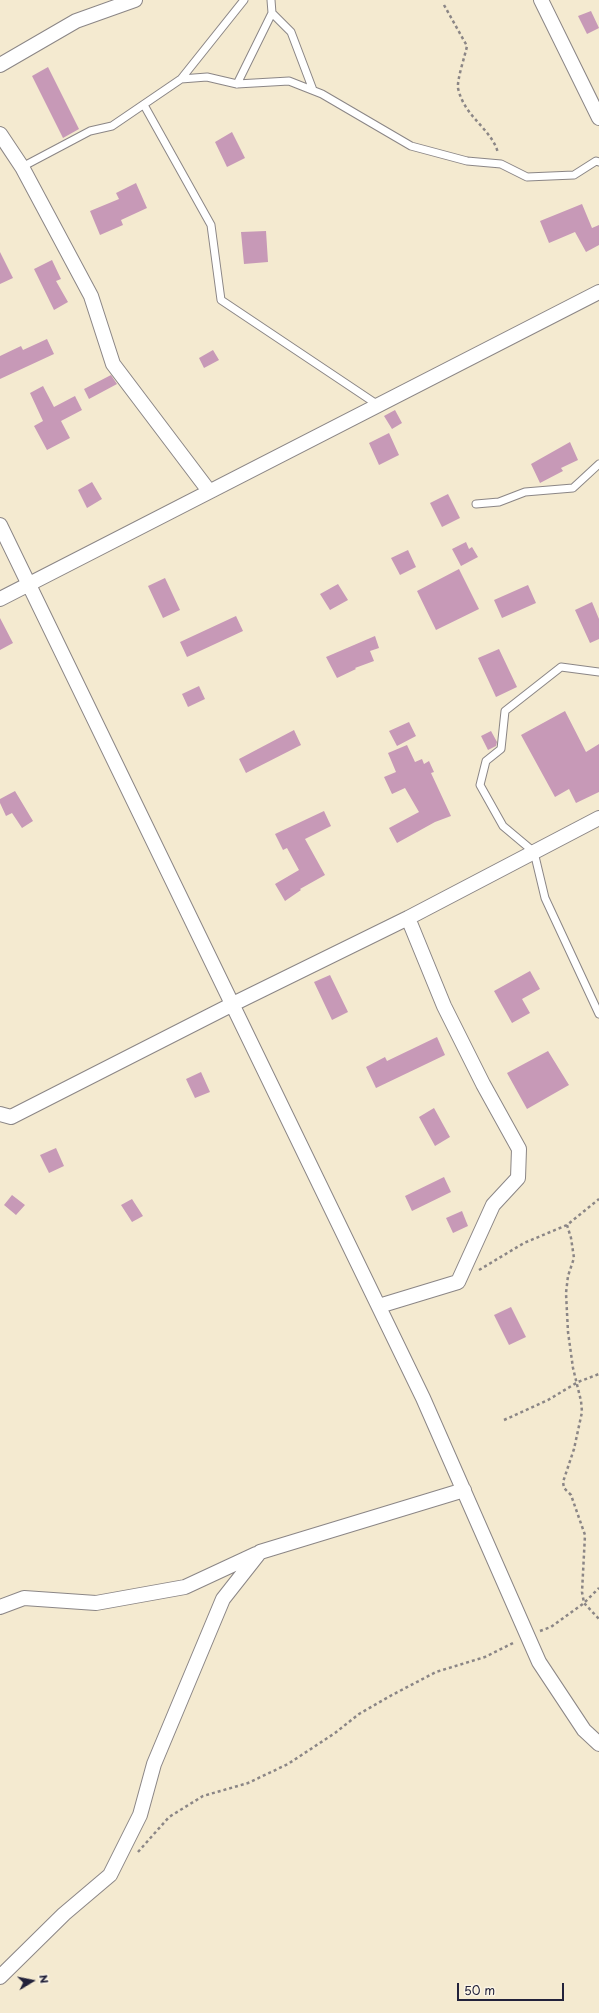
<!DOCTYPE html>
<html>
<head>
<meta charset="utf-8">
<style>
	body { margin:0 }
	#map { position:relative; width:599px; height:2013px; overflow:hidden; background:#f4ead0; font-family:"Playpen Sans",sans-serif }
	canvas { display:block }
	.north { position:absolute; left:12px; top:1961px; width:40px; height:40px; -webkit-text-stroke:3px #fcf5e5; paint-order:stroke; rotate:80deg; font-size:11px; font-weight:700; line-height:16px; text-align:center; color:#22223b }
	.north::after { content:''; display:block; margin:auto; width:14px; height:18px; background:#22223b; clip-path:polygon(50% 0,100% 100%,50% 72%,0 100%) }
	.scale { position:absolute; left:457px; top:1983px; width:107px; height:18px; box-sizing:border-box; border:2px solid #22223b; border-top:0; padding-left:5px; font-size:12px; line-height:14px; white-space:nowrap; color:#22223b; -webkit-text-stroke:3px #fcf5e5; paint-order:stroke }
</style>
</head>
<body>
<div id="map">
<canvas width="599" height="2013"></canvas>
<div class="north">N</div>
<div class="scale">50 m</div>
</div>
<script>
const context = document.querySelector('canvas').getContext('2d');
context.lineJoin = 'round';
function fill(path, color) {
  context.fillStyle = color;
  context.fill(path, 'evenodd');
}
function strokePath(path, color, width, dash) {
  context.strokeStyle = color;
  context.lineWidth = width;
  context.lineCap = dash ? 'butt' : 'round';
  context.setLineDash(dash || []);
  context.stroke(path);
}
fill(new Path2D(`
	M591,11L599,28L587,34L578,16Z
	M48,67L79,129L63,138L32,76Z
	M232,132L245,158L227,167L215,142Z
	M136,183L147,208L121,220L123,225L100,235L90,211L119,199L116,193Z
	M582,204L592,228L599,225V245L586,252L575,232L549,243L540,221Z
	M266,231L268,262L244,264L241,232Z
	M0,252L13,278L0,284Z
	M52,260L61,279L56,281L68,302L54,310L34,269Z
	M47,339L54,354L0,379V356L21,346L23,350Z
	M213,350L219,360L204,368L199,358Z
	M111,375L117,384L89,399L84,389Z
	M43,386L54,407L75,396L82,410L61,421L70,438L47,450L34,426L43,421L30,393Z
	M395,410L402,423L392,429L384,416Z
	M389,433L399,455L379,465L369,443Z
	M570,442L578,460L561,468L563,471L540,483L531,464Z
	M92,482L102,499L87,508L78,490Z
	M448,494L460,518L442,527L430,503Z
	M466,542L469,549L472,547L478,557L461,566L452,549Z
	M408,550L416,567L400,575L391,558Z
	M459,569L479,609L436,630L417,591Z
	M165,578L180,610L163,618L148,586Z
	M338,584L348,600L330,610L320,594Z
	M528,585L536,603L502,618L494,600Z
	M592,602L599,619V639L590,643L575,610Z
	M236,616L243,631L187,657L180,642Z
	M0,618L13,643L0,650Z
	M375,636L379,648L370,651L374,661L355,668L356,669L337,678L326,657Z
	M499,649L517,687L496,697L478,658Z
	M199,686L205,699L188,707L182,694Z
	M565,711L586,752L599,744V792L576,803L569,789L555,797L521,735Z
	M409,722L416,736L397,746L389,731Z
	M294,730L301,745L246,773L239,759Z
	M491,731L497,742L496,746L488,750L481,736Z
	M407,745L415,762L422,759L424,764L429,761L434,772L431,773L451,816L435,822L397,843L389,828L419,812L405,788L392,794L384,777L396,772L388,753Z
	M15,791L33,821L22,828L12,813L6,816L0,803V799Z
	M324,811L331,826L305,839L325,875L300,889L301,890L285,901L275,884L299,870L287,848L283,850L275,834Z
	M530,971L540,989L522,999L530,1013L512,1023L494,991Z
	M330,975L348,1012L332,1020L314,982Z
	M437,1037L445,1055L376,1088L366,1067L385,1057L387,1061Z
	M548,1051L569,1085L527,1109L507,1073Z
	M201,1072L210,1092L195,1098L186,1079Z
	M434,1108L450,1137L435,1146L419,1117Z
	M56,1148L64,1166L49,1173L40,1155Z
	M444,1177L451,1192L412,1211L405,1196Z
	M12,1195L25,1205L16,1215L4,1205Z
	M132,1199L143,1216L132,1222L121,1205Z
	M462,1211L468,1226L453,1233L446,1218Z
	M511,1307L526,1337L509,1345L494,1315Z`), '#c799b7');
const service = new Path2D(`
	M272,13L291,32L313,90
	M181,79L207,77L237,84L289,81L322,94L411,146L467,161L501,164L527,177L574,175L596,161L599,162
	M237,84L272,13L271,0
	M144,105L211,225L221,300L378,405
	M22,167L90,131L112,126L181,79L244,0
	M476,504L499,502L525,492L573,488L599,464
	M599,672L561,667L505,711L501,749L486,761L480,785L503,826L534,852L545,898L599,1014`);
const minor = new Path2D(`
	M541,0L599,118
	M0,65L76,21L135,0
	M0,134L22,167L91,296L113,364L209,491
	M0,525L423,1398L539,1662L584,1730L599,1744
	M0,599L599,292
	M0,1114L11,1117L233,1004L408,918L599,818
	M379,1306L458,1282L493,1205L518,1178L519,1149L483,1084L444,1006L408,918
	M0,1607L24,1598L96,1603L185,1587L256,1554
	M0,1977L64,1914L110,1875L140,1815L154,1764L223,1599L260,1552L464,1490`);
strokePath(service, '#8b8686', 9);
strokePath(minor, '#8b8686', 16);
strokePath(new Path2D(`
	M444,5L467,46C465,56 457,79 458,88C464,117 492,129 498,153
	M567,1225L571,1238L574,1258L568,1276L566,1293L568,1332L573,1368L581,1401L582,1412L574,1449L563,1482L564,1488L571,1495L585,1535L582,1592L584,1603L599,1619
	M479,1270L524,1243L567,1225L599,1199
	M504,1420L548,1400L578,1382L599,1374
	M540,1631L551,1627L584,1603L599,1588
	M138,1852L169,1817L203,1796L248,1783L288,1764L335,1733L359,1714L392,1695L436,1672L485,1657L515,1642`), '#8b8686', 2.5, [3, 3]);
strokePath(service, '#fff', 7);
strokePath(minor, '#fff', 14);
</script>
</body>
</html>
